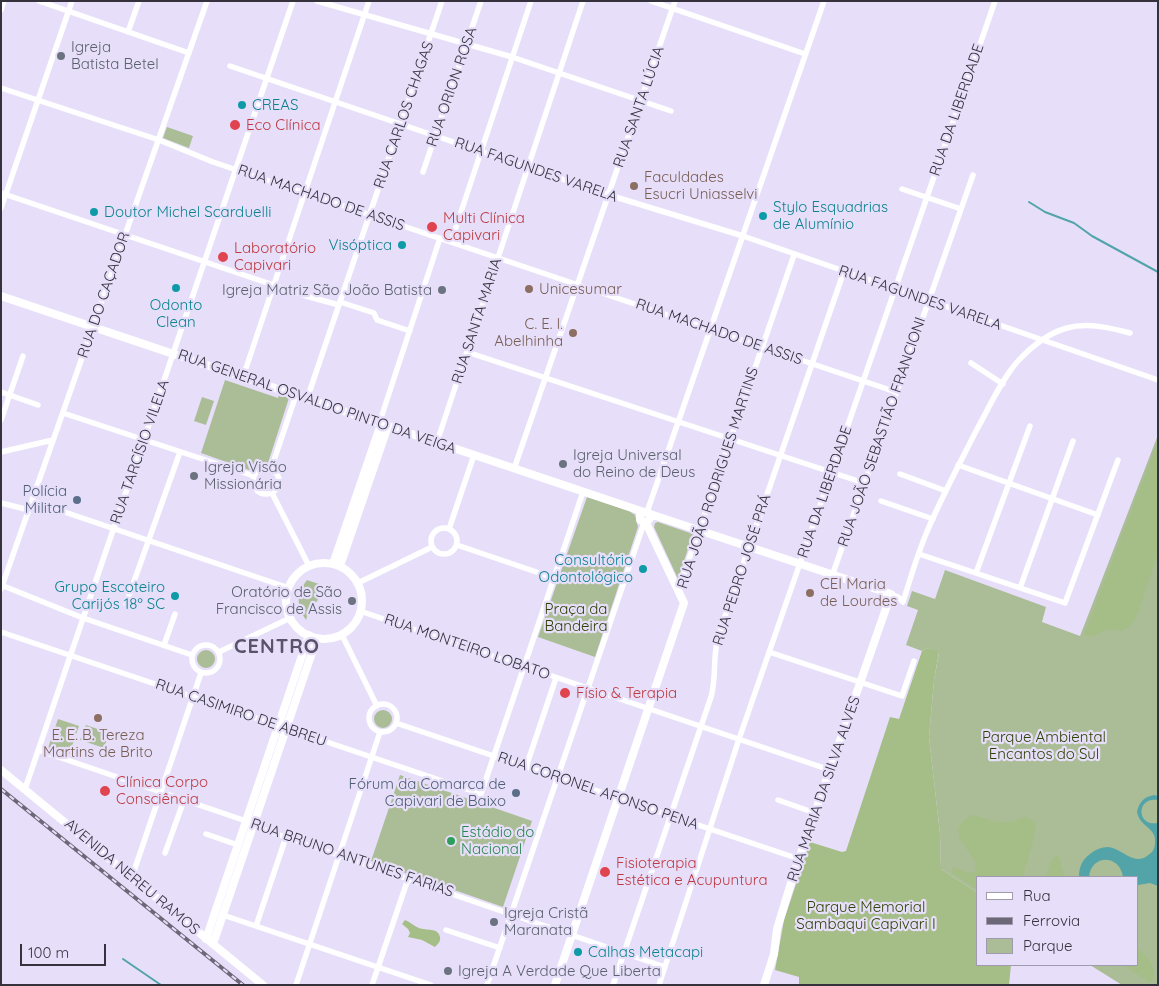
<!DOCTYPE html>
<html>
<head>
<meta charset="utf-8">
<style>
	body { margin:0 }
	#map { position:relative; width:1159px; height:986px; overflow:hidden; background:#e7dffa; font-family:Quicksand,sans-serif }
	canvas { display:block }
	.frame { position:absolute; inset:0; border:2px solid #36323d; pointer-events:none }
	.legend { position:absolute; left:976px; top:876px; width:162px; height:90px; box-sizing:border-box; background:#e7dffa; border:1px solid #a09aae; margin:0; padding:6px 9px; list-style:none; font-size:15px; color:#36323d }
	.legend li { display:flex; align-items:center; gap:10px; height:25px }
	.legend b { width:25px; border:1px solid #a09aae }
	.scale { position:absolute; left:20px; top:944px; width:86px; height:22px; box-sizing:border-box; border:2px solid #36323d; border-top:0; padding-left:6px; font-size:15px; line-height:18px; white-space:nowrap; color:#36323d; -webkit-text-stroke:4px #e7dffa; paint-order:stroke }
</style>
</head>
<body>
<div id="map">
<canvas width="1159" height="986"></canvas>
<div class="frame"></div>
<ul class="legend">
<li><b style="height:6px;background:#fff"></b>Rua</li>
<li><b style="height:6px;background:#6d6878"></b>Ferrovia</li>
<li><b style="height:14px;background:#abbd96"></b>Parque</li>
</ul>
<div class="scale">100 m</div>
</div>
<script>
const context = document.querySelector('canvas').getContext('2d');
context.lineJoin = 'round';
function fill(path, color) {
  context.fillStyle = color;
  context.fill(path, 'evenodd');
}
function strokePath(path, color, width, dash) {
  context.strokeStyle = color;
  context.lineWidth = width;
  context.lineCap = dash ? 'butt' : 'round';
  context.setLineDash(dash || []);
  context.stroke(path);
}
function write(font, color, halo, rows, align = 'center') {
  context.font = font + ' Quicksand,sans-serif';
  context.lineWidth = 4.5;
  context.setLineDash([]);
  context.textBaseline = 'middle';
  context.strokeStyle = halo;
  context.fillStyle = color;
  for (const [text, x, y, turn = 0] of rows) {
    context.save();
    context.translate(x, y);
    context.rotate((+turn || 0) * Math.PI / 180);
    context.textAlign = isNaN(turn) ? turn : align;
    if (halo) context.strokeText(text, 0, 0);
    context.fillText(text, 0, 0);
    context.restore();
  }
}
fill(new Path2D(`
	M167,127L193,136L189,148L163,138Z
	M225,380L278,398L279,395L289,398L268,463L252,471L201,453Z
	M202,397L214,401L206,425L194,421Z
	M1158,435V985H1122L1090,965H1138V877H978V893L941,869L940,834L929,737L934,680L939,653L927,648L922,651L906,645L918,610L907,606L912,591L935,599L945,570L1046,607L1042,622L1080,636Z
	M587,497L629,511L635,515L638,527L595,657L538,637Z
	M658,522L693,534L678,579L654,527L655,523Z
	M307,580L322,585L317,602L312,601L306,620C296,606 296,593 307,580Z
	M197 659a9 9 0 1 1 18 0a9 9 0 1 1-18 0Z
	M374 719a9 9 0 1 1 18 0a9 9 0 1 1-18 0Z
	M58,719L79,726L69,755L48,748Z
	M86,725L109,733L104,748L80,740Z
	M400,775L532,821L503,907L371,861Z`), '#abbd96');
fill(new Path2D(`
	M1158,441V554L1140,607L1135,620L1129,627L1120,631L1111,629L1102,631L1094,636L1084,635Z
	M927,648L939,652L934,680L929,737L940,834L941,869L978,893V965H1011L1009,985H799V977L775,970L784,920L810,842L842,852L846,851L890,717L899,719L922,651Z
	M972,815C981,816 989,821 999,822C1008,824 1017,819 1026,817L1036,822C1035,841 1027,859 1023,877H978V890L952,873L953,867L968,873L976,872L975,861L959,838L958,828L963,821Z
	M1058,855L1065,877H1046C1049,868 1049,859 1058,855Z
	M405,920C410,922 414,926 419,928C426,931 438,927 440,937C441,941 438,944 435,947L422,940L408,937L410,933L408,929L402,924Z
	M1138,949C1149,958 1156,965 1153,980L1149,982L1123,965H1138Z`), '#a5bd86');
fill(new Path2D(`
	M1154,795L1158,796V800C1136,796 1136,827 1158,823V886L1150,883L1138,885V877H1123C1120,854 1091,854 1089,877H1079C1079,867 1082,860 1090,854C1095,850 1101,847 1108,847C1122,848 1133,866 1147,856C1152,853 1155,849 1155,843C1157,827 1140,828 1137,812C1139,802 1144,797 1154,795Z`), '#52a4a9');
strokePath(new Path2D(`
	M1029,202L1045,212L1074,223L1092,236L1158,272
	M123,959L161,985`), '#52a4a9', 2);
strokePath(new Path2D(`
	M39,1L189,53
	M317,1L512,57L671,111
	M651,1L805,54
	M1,10L4,1
	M128,32L139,1
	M230,66L609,195L743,236L1158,380
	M1,88L159,140L213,162L896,392
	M423,172L481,1
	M902,189L961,209
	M1,193L306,296L339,305
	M1,208L72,1
	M451,242L531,1
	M340,302L374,313L377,320L410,331
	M467,352L864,483
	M971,363L1003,384
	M243,377L369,1
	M1,392L38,405
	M307,399L442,1
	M63,413L254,476
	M1,420L23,356
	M381,424V418L440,238
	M437,442L583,1
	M1,452L53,440
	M958,465L1098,515
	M253 481a13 13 0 1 1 26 0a13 13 0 1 1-26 0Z
	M271,469L296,395
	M514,469L675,1
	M900,474L946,491
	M272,493L309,566
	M32,501L289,588
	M881,501L933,519
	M1,503L29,510
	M647,512L824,1
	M431 541a13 13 0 1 1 26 0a13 13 0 1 1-26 0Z
	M449,529L474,455
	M457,545L554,578
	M919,554L1065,603L1118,460
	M976,573L1030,426
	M832,576L973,175
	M358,583L432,547
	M1,585L83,618L192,655
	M1020,588L1073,441
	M1,589L207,1
	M678,591L794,255
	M891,594L898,597L903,602
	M903,602C910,579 917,556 926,534C941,498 959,465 976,431C989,408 1000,382 1017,362C1030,348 1048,333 1067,328C1087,322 1111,328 1130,333
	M126,604L180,452
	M360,611L830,770
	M1,632L481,794L583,492
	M342,635L377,706
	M192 659a14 14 0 1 1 28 0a14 14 0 1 1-28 0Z
	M164,645L175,614
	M219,652L290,618
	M769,652L902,696L914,661
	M369 718a14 14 0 1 1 28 0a14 14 0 1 1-28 0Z
	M396,723L799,859
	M38,750L246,821L253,826L665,967
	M526,767L556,678
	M25,789L293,1
	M778,800L815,813
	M206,834L238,845
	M165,853L184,800
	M132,877L201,673
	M223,915L431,985
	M256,926L286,837
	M446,930L500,948
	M296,985L380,732
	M372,985L408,879
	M487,985L644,523
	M613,985L711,697C717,676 712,654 719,634L844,271
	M659,985L739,739L995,1`), '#fff', 5.5);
strokePath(new Path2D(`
	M1,296L644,512
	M650,514L891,594L795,870L777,929L774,954L764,985
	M286 601a38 38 0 1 1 76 0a38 38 0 1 1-76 0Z
	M333,564L381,424
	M340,566L388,426
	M1,770L263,985
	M206,939L309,635
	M213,944L317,638
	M555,985L684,603L646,523L640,520V515L644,512L649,513L651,517L646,523`), '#fff', 8);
const rail = new Path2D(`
	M1,789L243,985`);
strokePath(rail, '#6d6878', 4);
strokePath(rail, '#e7dffa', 2, [5.5]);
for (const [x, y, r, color] of [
	[61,56,5,"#6b7280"],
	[242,105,5,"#0f9aa8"],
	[235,125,6,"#e0444e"],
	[634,186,5,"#8d6e63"],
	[94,212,5,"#0f9aa8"],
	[763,216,5,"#0f9aa8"],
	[432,227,6,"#e0444e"],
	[402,245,5,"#0f9aa8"],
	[223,257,6,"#e0444e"],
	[176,288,5,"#0f9aa8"],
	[529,289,5,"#8d6e63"],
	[442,290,5,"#6b7280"],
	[573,333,5,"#8d6e63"],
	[563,464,5,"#6b7280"],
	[194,476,5,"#6b7280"],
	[77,500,5,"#5c6f8a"],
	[643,569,5,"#0f9aa8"],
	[810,593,5,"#8d6e63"],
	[175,596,5,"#0f9aa8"],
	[352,601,5,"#6b7280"],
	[565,693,6,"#e0444e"],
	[98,718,5,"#8d6e63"],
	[105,791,6,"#e0444e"],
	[516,793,5,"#5c6f8a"],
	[451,841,5,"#2e9e5b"],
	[605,872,6,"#e0444e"],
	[494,922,5,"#6b7280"],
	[578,952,5,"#0f9aa8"],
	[448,971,5,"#6b7280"]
]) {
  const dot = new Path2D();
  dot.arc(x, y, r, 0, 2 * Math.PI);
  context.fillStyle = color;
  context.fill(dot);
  strokePath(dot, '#e7dffa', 2);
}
write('15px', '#5b616d', '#e7dffa', [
	["Igreja",71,47],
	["Batista Betel",71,64],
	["Igreja Matriz São João Batista",432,290,"right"],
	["Igreja Universal",573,455],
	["do Reino de Deus",573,472],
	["Igreja Visão",204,467],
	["Missionária",204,484],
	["Oratório de São",342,592,"right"],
	["Francisco de Assis",342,609,"right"],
	["Igreja Cristã",504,913],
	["Maranata",504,930],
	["Igreja A Verdade Que Liberta",458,971]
], 'left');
write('15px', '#36323d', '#e7dffa', [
	["RUA ORION ROSA",452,87,-71],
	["RUA SANTA LÚCIA",639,107,-71],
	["RUA DA LIBERDADE",957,110,-71],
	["RUA CARLOS CHAGAS",404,115,-71],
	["RUA FAGUNDES VARELA",536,170,19],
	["RUA MACHADO DE ASSIS",321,198,19],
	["RUA DO CAÇADOR",104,295,-71],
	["RUA FAGUNDES VARELA",920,298,19],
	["RUA SANTA MARIA",477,321,-72],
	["RUA MACHADO DE ASSIS",719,332,19],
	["RUA GENERAL OSVALDO PINTO DA VEIGA",317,402,19],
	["RUA JOÃO SEBASTIÃO FRANCIONI",882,432,-71],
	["RUA TARCÍSIO VILELA",140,452,-71],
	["RUA JOÃO RODRIGUES MARTINS",718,478,-72],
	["RUA DA LIBERDADE",825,492,-71],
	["RUA PEDRO JOSÉ PRÁ",742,570,-72],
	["RUA MONTEIRO LOBATO",467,647,19],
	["RUA CASIMIRO DE ABREU",241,713,19],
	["RUA MARIA DA SILVA ALVES",824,789,-71],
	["RUA CORONEL AFONSO PENA",598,791,19],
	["RUA BRUNO ANTUNES FARIAS",352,858,19],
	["AVENIDA NEREU RAMOS",132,877,40]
]);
write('15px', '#0d838f', '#e7dffa', [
	["CREAS",252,105],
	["Stylo Esquadrias",773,207],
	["de Alumínio",773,224],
	["Doutor Michel Scarduelli",104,212],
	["Visóptica",392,245,"right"],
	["Odonto",176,305,"center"],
	["Clean",176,322,"center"],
	["Consultório",633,560,"right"],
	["Odontológico",633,577,"right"],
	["Grupo Escoteiro",165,587,"right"],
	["Carijós 18º SC",165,604,"right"],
	["Calhas Metacapi",588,952]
], 'left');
write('15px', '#be3a42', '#e7dffa', [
	["Eco Clínica",246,125],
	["Multi Clínica",443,218],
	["Capivari",443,235],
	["Laboratório",234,248],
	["Capivari",234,265],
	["Físio & Terapia",576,693],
	["Clínica Corpo",116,782],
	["Consciência",116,799],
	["Fisioterapia",616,863],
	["Estética e Acupuntura",616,880]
], 'left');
write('15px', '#785e54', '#e7dffa', [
	["Faculdades",644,177],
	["Esucri Uniasselvi",644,194],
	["Unicesumar",539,289],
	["C. E. I.",563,324,"right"],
	["Abelhinha",563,341,"right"],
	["CEI Maria",820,584],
	["de Lourdes",820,601],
	["E. E. B. Tereza",98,735,"center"],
	["Martins de Brito",98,752,"center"]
], 'left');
write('15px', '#4e5e75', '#e7dffa', [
	["Polícia",67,491],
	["Militar",67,508],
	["Fórum da Comarca de",506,784],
	["Capivari de Baixo",506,801]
], 'right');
write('15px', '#2d4203', '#e7dffa', [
	["Praça da",576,609],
	["Bandeira",576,626],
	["Parque Ambiental",1044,737],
	["Encantos do Sul",1044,754],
	["Parque Memorial",866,907],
	["Sambaqui Capivari I",866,924]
]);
write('15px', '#27864d', '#e7dffa', [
	["Estádio do",461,832],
	["Nacional",461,849]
], 'left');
context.letterSpacing = '1px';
write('bold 20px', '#5a5369', '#e7dffa', [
	["CENTRO",277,647]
]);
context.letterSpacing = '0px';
</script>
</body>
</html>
